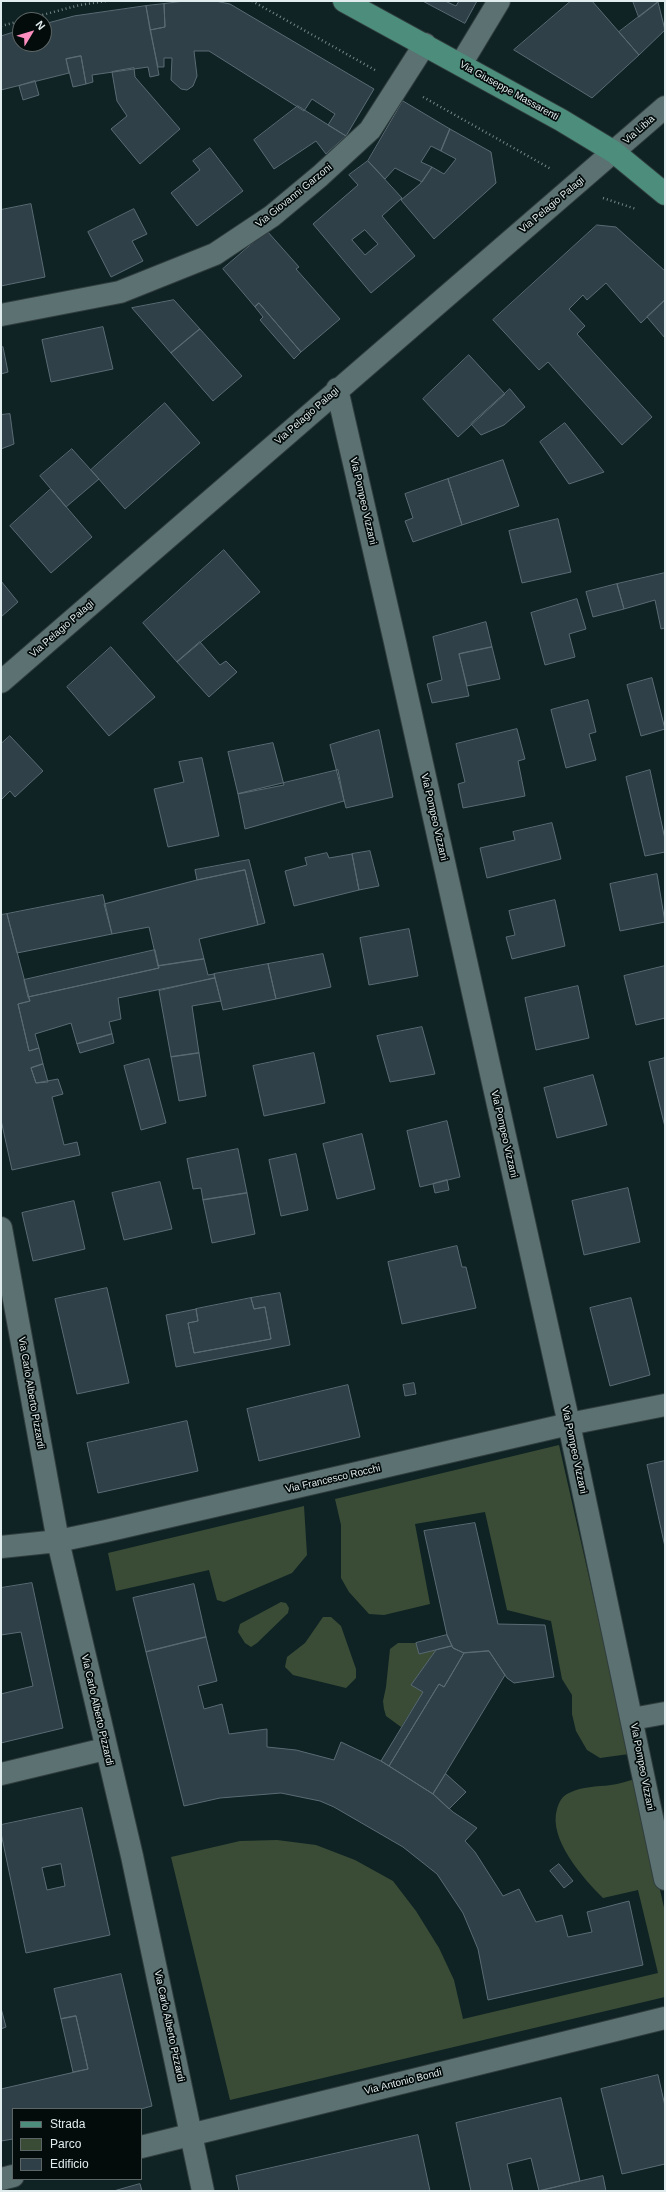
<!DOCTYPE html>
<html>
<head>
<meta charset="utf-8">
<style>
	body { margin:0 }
	#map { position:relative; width:666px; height:2192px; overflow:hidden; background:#0f2324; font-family:Helvetica,sans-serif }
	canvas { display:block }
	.frame { position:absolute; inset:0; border:2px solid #e0eced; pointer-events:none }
	.legend { position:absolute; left:12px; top:2108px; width:130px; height:72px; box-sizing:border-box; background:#040b0b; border:1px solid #5c6565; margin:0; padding:5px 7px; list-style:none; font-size:12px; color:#e0eced }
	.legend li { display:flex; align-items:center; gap:8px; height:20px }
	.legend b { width:20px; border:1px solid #5c6565 }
	.north { position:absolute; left:12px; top:12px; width:40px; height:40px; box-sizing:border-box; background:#040b0b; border:1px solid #5c6565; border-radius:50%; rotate:52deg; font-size:11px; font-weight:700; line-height:16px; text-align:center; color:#e0eced }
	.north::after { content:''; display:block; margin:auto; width:14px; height:18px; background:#fd8ec0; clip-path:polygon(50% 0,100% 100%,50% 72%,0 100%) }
</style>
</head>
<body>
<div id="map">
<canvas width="666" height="2192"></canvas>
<div class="frame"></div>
<ul class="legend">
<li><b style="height:5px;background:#4c8d7c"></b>Strada</li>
<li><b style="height:11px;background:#3a4c36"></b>Parco</li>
<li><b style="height:11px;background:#304048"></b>Edificio</li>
</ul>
<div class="north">N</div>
</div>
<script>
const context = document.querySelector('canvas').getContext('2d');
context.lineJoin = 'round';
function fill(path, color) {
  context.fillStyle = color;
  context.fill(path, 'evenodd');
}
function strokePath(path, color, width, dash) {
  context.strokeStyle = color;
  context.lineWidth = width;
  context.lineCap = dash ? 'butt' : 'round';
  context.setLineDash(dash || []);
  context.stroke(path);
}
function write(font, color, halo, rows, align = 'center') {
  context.font = font + ' Helvetica,sans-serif';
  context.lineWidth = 3.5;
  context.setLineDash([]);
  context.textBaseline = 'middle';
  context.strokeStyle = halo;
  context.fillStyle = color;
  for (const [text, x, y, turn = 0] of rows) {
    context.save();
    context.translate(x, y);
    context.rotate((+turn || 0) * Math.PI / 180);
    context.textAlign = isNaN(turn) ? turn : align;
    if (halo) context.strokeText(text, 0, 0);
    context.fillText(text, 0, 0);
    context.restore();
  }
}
fill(new Path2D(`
	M559,1445L629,1754L600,1758L587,1750L576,1731L572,1714V1695L562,1679L551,1621L507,1610L485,1512L415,1524L430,1604L384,1615L369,1614L349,1592L341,1578V1525L335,1499Z
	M304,1506L307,1555L292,1573L224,1602L217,1600L209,1570L116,1591L108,1553Z
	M281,1602L286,1603L289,1608L288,1613L257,1643L251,1647L245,1643L238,1632L240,1624Z
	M323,1617H331L341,1626L356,1669V1678L346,1688L293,1675L285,1667L287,1657L305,1643Z
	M398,1643H416L419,1654L436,1650L411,1685L423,1692L401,1727L386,1716L384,1709L383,1701L386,1687L390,1649Z
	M635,1779L665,1912V1997L230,2100L171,1857L240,1841L277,1840L316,1845L355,1860L393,1881L416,1911L439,1948L454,1980L463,2019L658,1973L638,1890L603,1898C583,1878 548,1839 557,1809C559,1802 562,1796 569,1793C583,1786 596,1787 611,1785C619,1784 627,1781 635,1779Z`), '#3a4c36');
const building = new Path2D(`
	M185,1H215L230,4L374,89L346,136L328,125L335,114L312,99L304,111L209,51H194L197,76L193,86L187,90L181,89L171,80L172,58H164V67H158L150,30L165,27L164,4Z
	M423,1H445L456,6L459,1H477L465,23Z
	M571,1H592L639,55L592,98L514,50Z
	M633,1H657L658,2L639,17Z
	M658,2L665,30L639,55L619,32Z
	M164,4L165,27L150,30L146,6Z
	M146,6L159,75L150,77L148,67L92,75L93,82L86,84L81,56L66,59L69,73L1,90V36L20,30V44H44V24L74,16Z
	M81,56L86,84L73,87L66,59Z
	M134,68L135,77L180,129L140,164L111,129L127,116L117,101L112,72Z
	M35,81L39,95L23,100L19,86Z
	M403,101L450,129L441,151L431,146L421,162L432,167L422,182L395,168L385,179L368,161Z
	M298,106L346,136L326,154L316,141L274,169L254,140Z
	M450,129L491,152L496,183L434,239L401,200L420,184L432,167L444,174L456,159L441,151Z
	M210,148L243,191L197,226L171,193L200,170L193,161Z
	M368,161L402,198L382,216L415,256L371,293L313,224L358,185L349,175ZM365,230L378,244L365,255L352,240Z
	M31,204L45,277L1,286V210Z
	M134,209L147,234L132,241L143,261L111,277L88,232Z
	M597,225L616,227L665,271V300L641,323L606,283L587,300L583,295L569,309L585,326L577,334L652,417L622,445L548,362L539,370L493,320Z
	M267,231L299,267L296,269L340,319L301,352L259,303L255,307L223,269Z
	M174,300L200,329L171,353L132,308Z
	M665,300V338L647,317Z
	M259,303L301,352L294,359L260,320L263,317L255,307Z
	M103,327L113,369L51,382L42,340Z
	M200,329L242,376L213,401L171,353Z
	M3,347L8,372L1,374V348Z
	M469,355L505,394L458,437L423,399Z
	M510,389L525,407L504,425L481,435L471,424Z
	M165,403L200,443L125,509L91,470Z
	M10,414L14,444L1,449V415Z
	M565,423L604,472L569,484L540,442Z
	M72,449L99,479L66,507L40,476Z
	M503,460L519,506L462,525L448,479Z
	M448,479L462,525L413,542L405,521L413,518L405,494Z
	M51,489L92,537L51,573L10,526Z
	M558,519L571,572L522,583L509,531Z
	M224,550L260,592L177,662L143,623Z
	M665,573V628L661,629L655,600L624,609L617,584Z
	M1,581L18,602L1,617Z
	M617,584L624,609L593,617L586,592Z
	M577,599L586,629L569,634L575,657L545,665L531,613Z
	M486,622L492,647L459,654L469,696L432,703L427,684L442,680L433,637Z
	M200,642L220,665L226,661L237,672L209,697L177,662Z
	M111,647L155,697L109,736L67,687Z
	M492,647L500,679L467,686L459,654Z
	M652,678L665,729L641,736L627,685Z
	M588,700L596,732L589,734L596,760L566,768L551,710Z
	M517,729L525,759L518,761L525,796L463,808L458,784L465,782L456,744Z
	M379,730L393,797L346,808L330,745Z
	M10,736L43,771L15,797L10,791L1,800V744Z
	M273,743L284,785L238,794L228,752Z
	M202,758L219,836L168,847L154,789L184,782L179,762Z
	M338,770L344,801L245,829L238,794Z
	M650,770L665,839V852L645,856L626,777Z
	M552,823L561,859L487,878L480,848L515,840L513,832Z
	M370,851L379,886L359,890L352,854Z
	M327,853L329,858L352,854L359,890L294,906L285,871L307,865L305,858Z
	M249,860L265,923L258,925L245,870L197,880L195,870Z
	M245,870L258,925L199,939L204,959L158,966L149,927L112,934L104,904L197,880Z
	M657,874L665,922L620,931L610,884Z
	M103,895L112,934L17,953L7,914Z
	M555,900L565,946L512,959L506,937L515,935L509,911Z
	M7,914L30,1001L18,1004L29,1051L39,1048L43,1064L31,1068L36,1083L58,1079L63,1094L52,1097L64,1145L77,1142L80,1155L12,1170L1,1120V915Z
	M409,929L418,976L369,985L360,938Z
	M155,950L159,968L28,997L24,980Z
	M323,954L331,987L276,999L268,964Z
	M204,959L208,975L214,974L215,978L118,998L121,1019L109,1022L112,1034L77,1044L71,1023L35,1034L39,1048L29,1051L18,1004L30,1001L28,997L159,968L158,966Z
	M268,964L276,999L223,1010L214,974Z
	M665,966V1018L636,1025L624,976Z
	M215,978L221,1001L192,1006L199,1053L171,1057L159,991Z
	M578,986L589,1038L536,1050L525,998Z
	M422,1027L435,1074L390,1082L377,1036Z
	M112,1034L114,1043L80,1053L77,1044Z
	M199,1053L206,1096L179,1101L171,1057Z
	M314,1053L325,1103L264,1116L253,1066Z
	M665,1058V1127L649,1062Z
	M149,1059L166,1123L141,1130L124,1066Z
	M43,1064L48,1082L36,1083L31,1068Z
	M593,1075L607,1125L557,1138L544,1088Z
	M447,1121L460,1177L420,1187L407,1131Z
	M362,1134L375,1189L337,1199L323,1144Z
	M238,1149L247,1193L203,1200L201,1188L193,1189L187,1159Z
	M296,1154L308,1210L281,1216L269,1160Z
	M447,1180L449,1190L435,1193L433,1184Z
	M160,1182L172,1229L124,1240L112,1193Z
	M628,1188L640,1242L584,1255L572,1201Z
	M247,1193L255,1234L212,1243L203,1200Z
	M74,1201L85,1249L33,1261L22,1213Z
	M457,1246L462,1267H466L476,1308L402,1324L388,1262Z
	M107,1288L129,1383L77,1394L55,1299Z
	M280,1293L290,1345L176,1367L166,1315L196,1309L198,1321L188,1323L194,1353L271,1339L265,1307L254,1309L251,1298Z
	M251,1298L254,1309L265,1307L271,1339L194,1353L188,1323L198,1321L196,1309Z
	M631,1298L650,1375L610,1386L590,1308Z
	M414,1383L416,1394L405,1396L403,1385Z
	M348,1385L360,1437L259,1461L247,1409Z
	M187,1421L198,1471L98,1493L87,1443Z
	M665,1461V1547L647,1465Z
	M475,1523L498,1624L545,1625L554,1677L514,1683L507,1678L489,1651L464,1653L453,1648L447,1635L424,1531Z
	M32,1583L63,1728L1,1743V1694L33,1686L21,1632L1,1635V1588Z
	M194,1584L206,1637L146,1652L133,1598Z
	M447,1635L452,1646L419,1654L416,1643Z
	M206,1637L217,1681L198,1686L204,1709L222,1704L229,1734L267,1729V1747L296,1750L334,1760L341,1742L381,1761L433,1794L453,1812L477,1828L465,1841L475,1852L503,1896L519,1889L536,1922L562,1915L568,1937L592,1932L587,1912L629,1901L643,1965L488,2000L478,1949L463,1913L437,1874L403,1847L334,1807L320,1801L281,1793L220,1798L184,1806L146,1652Z
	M452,1646L453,1648L464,1653L444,1687L439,1684L389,1766L381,1761L423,1692L411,1685L436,1650Z
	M489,1651L505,1675L433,1794L389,1766L439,1684L444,1687L464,1653Z
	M446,1774L466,1792L449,1809L433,1794Z
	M82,1808L110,1935L26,1953L1,1833V1825ZM61,1864L65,1886L47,1890L42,1868Z
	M559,1864L573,1881L564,1888L550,1871Z
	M121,1974L152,2106L141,2109H13V2139L1,2141V2089L88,2069L76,2016L61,2019L54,1989Z
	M1,2008L6,2027L1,2029Z
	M76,2016L88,2069L73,2072L61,2019Z
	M658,2075L665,2106V2164L622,2174L601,2089Z
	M561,2098L580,2181L539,2191L531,2158L507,2164L513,2191H471L456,2123Z
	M418,2135L430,2191H239L236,2176Z
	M603,2176L606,2191H538L580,2181Z
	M140,2184L142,2191H114Z`);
fill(building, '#304048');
strokePath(building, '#5a6b74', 1);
const minor = new Path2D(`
	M461,64L499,1
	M1,315L120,292L215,254L272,216L320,176L370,130L425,44
	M337,389L395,642L569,1424L665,1879
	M1,682L665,107
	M1,1228L58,1541L132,1856L203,2191
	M1,1547L58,1541L106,1531L569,1424L665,1405
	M632,1719L665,1713
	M1,1774L105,1749
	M141,2147L665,2018
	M1,2179L13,2176`);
const major = new Path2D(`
	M344,1L561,120L614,152L665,194`);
strokePath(minor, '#313d3e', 24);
strokePath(major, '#313d3e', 24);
strokePath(new Path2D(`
	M252,1L375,70
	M23,20L80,5L106,1
	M1,26L20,21
	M423,97L551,169
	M603,198L636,209`), '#768687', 2.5, [1, 3]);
strokePath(minor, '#5b7172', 22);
strokePath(major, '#4c8d7c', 22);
write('10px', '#e0eced', '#040b0b', [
	["Via Giuseppe Massarenti",509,91,29],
	["Via Libia",639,130,-41],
	["Via Giovanni Garzoni",294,196,-39],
	["Via Pelagio Palagi",552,205,-40],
	["Via Pelagio Palagi",307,416,-41],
	["Via Pompeo Vizzani",363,501,77],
	["Via Pelagio Palagi",62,629,-41],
	["Via Pompeo Vizzani",434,817,77],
	["Via Pompeo Vizzani",504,1134,77],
	["Via Carlo Alberto Pizzardi",31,1393,80],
	["Via Pompeo Vizzani",574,1450,78],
	["Via Francesco Rocchi",333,1479,-13],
	["Via Carlo Alberto Pizzardi",97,1710,77],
	["Via Pompeo Vizzani",642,1767,79],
	["Via Carlo Alberto Pizzardi",169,2026,78],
	["Via Antonio Bondi",403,2082,-14]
]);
</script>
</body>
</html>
